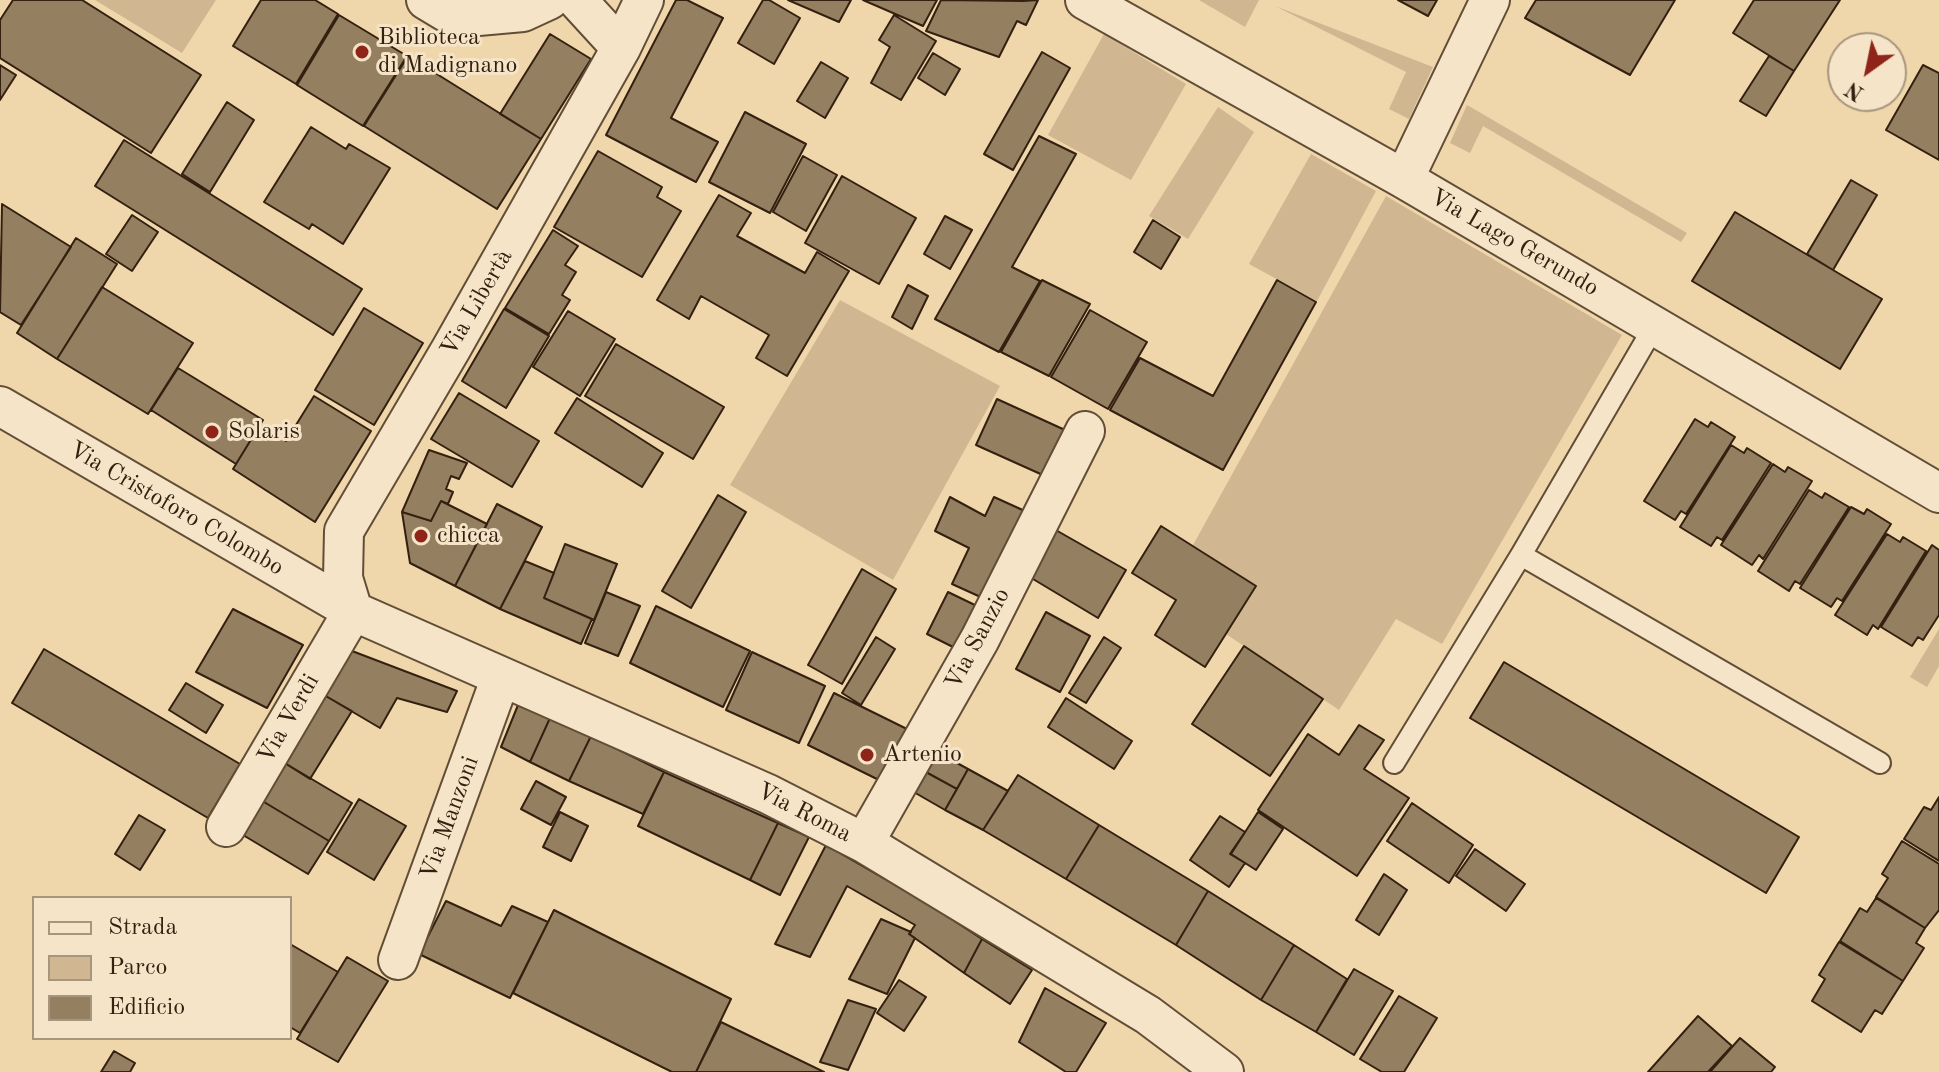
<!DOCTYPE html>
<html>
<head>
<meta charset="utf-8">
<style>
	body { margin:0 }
	#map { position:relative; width:1939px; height:1072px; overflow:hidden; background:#f0d6ab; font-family:"Old Standard TT",serif }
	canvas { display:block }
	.legend { position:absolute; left:32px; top:896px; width:260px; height:144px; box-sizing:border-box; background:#f5e4c8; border:2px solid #a7967e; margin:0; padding:10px 14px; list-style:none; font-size:24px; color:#332010 }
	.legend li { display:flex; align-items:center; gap:16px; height:40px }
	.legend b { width:40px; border:2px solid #a7967e }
	.north { position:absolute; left:1827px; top:32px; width:80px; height:80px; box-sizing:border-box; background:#f5e4c8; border:2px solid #a7967e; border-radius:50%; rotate:213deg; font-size:22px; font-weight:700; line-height:32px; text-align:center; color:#332010 }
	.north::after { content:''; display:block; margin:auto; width:28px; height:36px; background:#8f2418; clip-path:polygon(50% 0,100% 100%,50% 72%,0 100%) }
</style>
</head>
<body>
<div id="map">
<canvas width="1939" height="1072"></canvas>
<ul class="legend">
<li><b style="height:10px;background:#f5e4c8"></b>Strada</li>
<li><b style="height:22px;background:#d0b791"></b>Parco</li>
<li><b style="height:22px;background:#957f61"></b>Edificio</li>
</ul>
<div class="north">N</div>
</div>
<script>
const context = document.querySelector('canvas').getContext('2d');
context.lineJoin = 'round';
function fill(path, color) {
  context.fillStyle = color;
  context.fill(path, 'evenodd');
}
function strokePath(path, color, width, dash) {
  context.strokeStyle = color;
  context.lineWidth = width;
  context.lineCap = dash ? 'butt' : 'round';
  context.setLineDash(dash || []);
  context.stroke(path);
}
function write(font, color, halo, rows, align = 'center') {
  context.font = font + ' "Old Standard TT",serif';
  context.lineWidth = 6;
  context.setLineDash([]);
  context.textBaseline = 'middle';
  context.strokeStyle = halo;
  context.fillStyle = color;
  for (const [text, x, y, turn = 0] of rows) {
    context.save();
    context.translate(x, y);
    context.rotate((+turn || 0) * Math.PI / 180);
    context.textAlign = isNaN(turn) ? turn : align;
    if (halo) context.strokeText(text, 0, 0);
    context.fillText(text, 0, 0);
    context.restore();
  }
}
fill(new Path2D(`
	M95,0H216L182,53Z
	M1199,0H1259L1245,27Z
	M1275,6L1433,67L1409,119L1389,109L1406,72Z
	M1104,34L1186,84L1131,180L1048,135Z
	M1467,105L1687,233L1681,242L1483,126L1470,153L1450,143Z
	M1218,107L1254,132L1188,239L1149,216Z
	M1311,154L1376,191L1317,301L1249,264Z
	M1386,196L1622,335L1442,644L1396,619L1339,710L1226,634L1256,586L1193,545Z
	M840,300L1000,386L893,580L730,485Z
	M1939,629V666L1927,687L1910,677Z`), '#d0b791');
const building = new Path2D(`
	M13,0H82L201,75L151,153L0,58V20Z
	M261,0H315L338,14L296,84L233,46Z
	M676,0H687L723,18L671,118L718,142L696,182L606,135Z
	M763,0H769L800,18L774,64L738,43Z
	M788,0H851L839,22Z
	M863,0H937L923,26Z
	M941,0L1023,1L1038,0L1026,25L1017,21L999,57L926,31Z
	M1398,0H1437L1428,16Z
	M1536,0H1675L1630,75L1525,18Z
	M1754,0H1840L1794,71L1733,33Z
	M339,15L407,56L363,126L297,85Z
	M894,15L936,41L901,100L871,83L890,47L879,40Z
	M550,34L591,59L541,139L500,114Z
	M1042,52L1070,68L1013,170L984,154Z
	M933,53L960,69L945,95L918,78Z
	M408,56L541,139L497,209L364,126Z
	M1769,56L1794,71L1766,116L1740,101Z
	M821,62L848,78L825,118L797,101Z
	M0,65L16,75L0,100Z
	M1923,65L1939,73V160L1886,130Z
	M227,102L254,120L210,192L182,174Z
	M745,112L806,144L770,213L709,182Z
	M311,127L346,149L349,144L390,168L343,244L312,224L309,229L264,202Z
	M1039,136L1076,154L1012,267L1040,281L999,352L935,319Z
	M124,140L362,289L333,335L95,186Z
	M598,151L662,187L657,197L681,211L642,277L554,227Z
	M803,156L837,175L806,231L773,212Z
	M842,176L916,218L879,284L805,243Z
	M1851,180L1877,195L1833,270L1807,254Z
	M719,195L751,213L737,236L805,273L817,252L849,271L787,376L756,358L769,335L701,296L689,319L657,300Z
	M2,204L71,247L21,325L0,312Z
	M1735,212L1882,299L1840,369L1692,281Z
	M132,215L158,232L132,271L106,254Z
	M945,216L972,230L950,269L924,254Z
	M1153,220L1180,237L1161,269L1134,252Z
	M553,230L578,246L565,265L576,272L562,295L570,300L549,334L505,308Z
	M76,238L117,264L57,359L17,333Z
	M1042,280L1090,304L1049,376L1001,352Z
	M1277,280L1316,302L1223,470L1110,410L1140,358L1213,396Z
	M908,285L928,296L912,329L892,317Z
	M102,287L193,343L148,414L57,359Z
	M364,308L423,343L374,425L315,390Z
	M504,309L549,336L506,408L462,381Z
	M1090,310L1147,342L1108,409L1051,377Z
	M568,311L615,339L580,396L533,367Z
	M616,344L724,407L693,459L585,396Z
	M178,368L263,420L236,464L151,410Z
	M459,393L539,441L512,487L431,439Z
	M314,396L371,431L315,522L233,469L260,425L286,441Z
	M577,398L663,453L642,487L555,433Z
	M997,399L1065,430L1045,476L976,445Z
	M1695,419L1708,427L1711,422L1735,437L1686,514L1681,511L1675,520L1644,501Z
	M1731,445L1744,453L1747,448L1771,463L1722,540L1717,537L1711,546L1680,527Z
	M429,450L467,463L459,479L451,476L446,489L453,492L448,504L441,501L431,521L402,512Z
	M1773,464L1785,472L1788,467L1812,481L1763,559L1759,555L1752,565L1721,545Z
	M1809,490L1822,498L1825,493L1849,507L1800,584L1795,581L1789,591L1758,571Z
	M718,495L746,512L691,608L662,591Z
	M950,497L985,516L994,497L1027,512L985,599L952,584L969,548L935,531Z
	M441,501L487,524L455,586L410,563L402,512L431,521Z
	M497,504L542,527L500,609L455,586Z
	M1851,507L1864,514L1867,509L1891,524L1842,601L1837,598L1831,607L1800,588Z
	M1161,526L1256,586L1205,667L1155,635L1176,600L1132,573Z
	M1054,529L1126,570L1098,618L1028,576Z
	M1887,534L1900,542L1903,537L1926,551L1878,629L1873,625L1867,635L1835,615Z
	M565,544L617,564L594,620L544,598Z
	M1932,545L1939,550V615L1923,640L1918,637L1912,646L1881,627Z
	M525,561L554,573L544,598L592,619L581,644L500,609Z
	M862,569L896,589L842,684L808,665Z
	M606,592L640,606L618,656L585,643Z
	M948,592L981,608L959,650L927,634Z
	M656,606L750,651L723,707L630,663Z
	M233,609L303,645L267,708L196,672Z
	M1046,612L1090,636L1060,692L1016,669Z
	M876,637L895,649L861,705L842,693Z
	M1104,637L1121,648L1086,703L1069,693Z
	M1244,646L1323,699L1270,776L1192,724Z
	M44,649L240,764L208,818L12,703Z
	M352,651L457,691L447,712L397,698L380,728L324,695Z
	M752,652L825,686L799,743L726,710Z
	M1504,662L1799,837L1766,893L1470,718Z
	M186,683L223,705L206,733L169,710Z
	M834,693L911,731L885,783L808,745Z
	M324,695L352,711L310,779L283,762Z
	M1066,698L1132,741L1114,769L1048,727Z
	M518,705L550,718L530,762L501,747Z
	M550,718L591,736L569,781L530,762Z
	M1359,725L1384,740L1364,769L1409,798L1357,876L1258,810L1308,734L1339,755Z
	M591,736L664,772L643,814L569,781Z
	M935,751L968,769L957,789L924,771Z
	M283,762L352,803L329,841L259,799Z
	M968,769L1008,791L983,830L945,810Z
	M924,771L957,789L945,810L912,791Z
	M664,772L778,823L750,880L638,826Z
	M1018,775L1099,825L1066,879L983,830Z
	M536,781L566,797L551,825L521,809Z
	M1939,797V861L1904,839L1924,807L1931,810Z
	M259,799L329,841L308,874L238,832Z
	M359,799L406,826L374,880L327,852Z
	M1412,803L1473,845L1449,883L1387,841Z
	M560,812L588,826L571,861L543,847Z
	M1258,812L1283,829L1256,870L1231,854Z
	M139,815L165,830L140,870L115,854Z
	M1220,816L1245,832L1230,854L1245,863L1229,887L1190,860Z
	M778,823L809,837L780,895L750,880Z
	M1099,825L1208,891L1176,945L1066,879Z
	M1902,841L1939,864V910L1925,928L1876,897L1888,878L1882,874Z
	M826,845L930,905L982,939L964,973L909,934L915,925L847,886L810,957L775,944Z
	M1475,849L1525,884L1506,911L1456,876Z
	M1384,874L1407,890L1379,935L1356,920Z
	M1208,891L1294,945L1261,1000L1176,945Z
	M1876,898L1925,928L1916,943L1924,948L1903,981L1840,941L1860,908L1867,912Z
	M446,901L501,926L512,906L548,922L510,998L419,954Z
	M554,910L731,999L696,1072H672L513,993Z
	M881,919L911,932L909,934L915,938L887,994L849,979Z
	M982,939L1032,970L1010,1004L964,973Z
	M1839,942L1903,981L1882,1014L1875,1010L1861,1032L1812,1001L1825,979L1819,975Z
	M290,944L338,972L300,1033L290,1027Z
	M1294,945L1347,979L1316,1032L1261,1000Z
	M347,957L388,981L338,1062L297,1039Z
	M1354,969L1393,991L1354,1055L1316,1032Z
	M899,980L926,997L904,1031L877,1013Z
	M1045,988L1106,1023L1076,1072H1066L1019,1042Z
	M1399,996L1437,1018L1404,1072H1382L1360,1059Z
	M848,1000L876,1009L848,1070L820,1062Z
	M1698,1016L1732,1046L1708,1072H1648Z
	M721,1022L824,1072H696Z
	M1740,1038L1775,1067L1771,1072H1710Z
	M114,1051L135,1063L130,1072H101Z`);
fill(building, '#957f61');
strokePath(building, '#332010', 2);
const service = new Path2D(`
	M1655,325L1521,555L1880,763
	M1394,763L1521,555`);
const minor = new Path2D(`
	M426,0L456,18L523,12L549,0
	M577,0L621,48
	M1085,0L1404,179L1939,493
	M1404,179L1490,0
	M0,406L353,611L768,794L864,843L1148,1015L1224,1072
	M353,611L343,578L344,531L451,349L621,48L644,0
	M226,827L353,611
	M864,843L980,639L1085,431
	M398,960L501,677`);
strokePath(service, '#624e37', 24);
strokePath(minor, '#624e37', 42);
strokePath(service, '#f5e4c8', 20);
strokePath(minor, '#f5e4c8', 38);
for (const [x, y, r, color] of [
	[362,52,8,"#8f2418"],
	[212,432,8,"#8f2418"],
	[421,536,8,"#8f2418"],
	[867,755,8,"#8f2418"]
]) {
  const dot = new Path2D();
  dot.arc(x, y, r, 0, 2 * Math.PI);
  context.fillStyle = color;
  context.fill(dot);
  strokePath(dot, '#f5e4c8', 3);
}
write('24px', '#332010', '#f5e4c8', [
	["Biblioteca",378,38],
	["di Madignano",378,66],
	["Solaris",228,432],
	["chicca",437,536],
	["Artenio",883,755]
], 'left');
write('24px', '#332010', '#f5e4c8', [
	["Via Lago Gerundo",1514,243,30],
	["Via Libertà",477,303,-60],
	["Via Cristoforo Colombo",176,509,30],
	["Via Sanzio",978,639,-62],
	["Via Verdi",289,719,-60],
	["Via Roma",804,813,27],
	["Via Manzoni",450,818,-70]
]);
</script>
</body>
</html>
